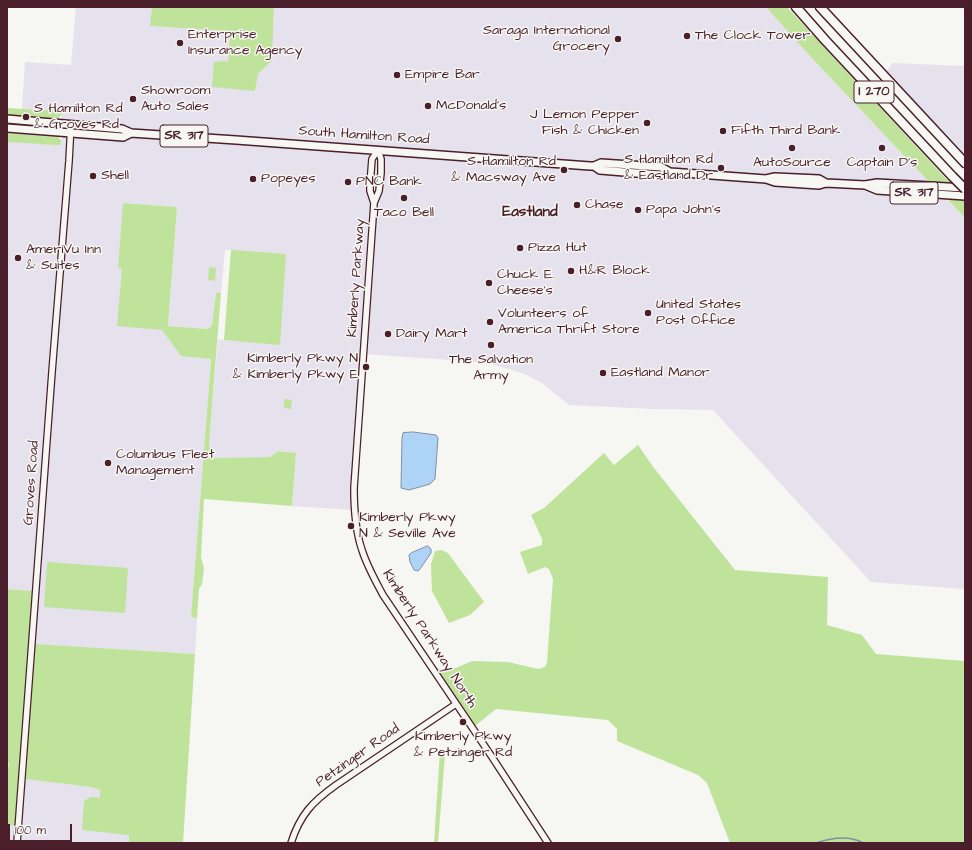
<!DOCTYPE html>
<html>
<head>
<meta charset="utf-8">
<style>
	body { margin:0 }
	#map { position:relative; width:972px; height:850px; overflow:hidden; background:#f6f6f2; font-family:"Architects Daughter",sans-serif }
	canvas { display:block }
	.frame { position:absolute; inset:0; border:8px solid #4a1f2b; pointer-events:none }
	.scale { position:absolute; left:8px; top:824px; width:64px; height:18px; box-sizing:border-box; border:2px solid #4a1f2b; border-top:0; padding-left:5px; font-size:12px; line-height:14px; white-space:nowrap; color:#4a1f2b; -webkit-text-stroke:3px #f6f6f2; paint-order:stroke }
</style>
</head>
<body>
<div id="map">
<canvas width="972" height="850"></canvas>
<div class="frame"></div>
<div class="scale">100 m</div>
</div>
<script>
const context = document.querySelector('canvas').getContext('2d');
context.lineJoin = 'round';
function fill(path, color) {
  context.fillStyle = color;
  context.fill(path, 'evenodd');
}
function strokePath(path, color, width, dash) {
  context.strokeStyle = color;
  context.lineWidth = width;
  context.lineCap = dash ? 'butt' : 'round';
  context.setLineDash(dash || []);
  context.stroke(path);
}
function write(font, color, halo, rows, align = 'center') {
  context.font = font + ' "Architects Daughter",sans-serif';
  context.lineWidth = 3;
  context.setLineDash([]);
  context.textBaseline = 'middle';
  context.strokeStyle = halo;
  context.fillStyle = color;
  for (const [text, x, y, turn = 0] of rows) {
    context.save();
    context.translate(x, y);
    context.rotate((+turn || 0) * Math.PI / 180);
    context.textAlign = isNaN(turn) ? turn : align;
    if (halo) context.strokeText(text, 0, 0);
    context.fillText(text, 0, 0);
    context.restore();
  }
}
fill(new Path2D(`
	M76,7H152L151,26L228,31L230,34L228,61L255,91L258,74L272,61L274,7H766L808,54L929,182L965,218V589L871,582L713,410L655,409L569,405L542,383L525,374L491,364L465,361L363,354L354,510L292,506L296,453L278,451L270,457L212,458L209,444L218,339L224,340L280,344L231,250H225L221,293H216L212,325L208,329L168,326L177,207L124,203L118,268H122L162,330L181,356L211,359L191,617L197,618L195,654L29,644L33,591L7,589V142L60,145L62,141V114L61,112L22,109L25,62L71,65Z
	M893,63L965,66V155L886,72Z
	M19,778L91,787L100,790V798L129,835V843H7V825H16Z`), '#e5e1ed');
fill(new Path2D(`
	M152,7H274L272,61L258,74L255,91L212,87L214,62L228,61L230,34L228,31L150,26Z
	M766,7H787L951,184L929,182L808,54Z
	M7,108L61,111L62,114L58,119L7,115Z
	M7,133L58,137L62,141L60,145H55L7,142Z
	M947,199L965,200V218Z
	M123,203L177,207L168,326L208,329L212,325L216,293H221L209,444L212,458L270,457L278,451L296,453L292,506L204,499L201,557L204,568L202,584L199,589L197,618L191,617L211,359L181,356L162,330L117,326L122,269L118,268Z
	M231,250L286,254L280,345L224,340Z
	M210,267L216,268L215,281L208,280L209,268Z
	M285,399L292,400L291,409L284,408V400Z
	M638,445L654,468L735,570L828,577L827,625L862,635L876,654L965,661V843H730L707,783L698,775L617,741V729L608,720L496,709L475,726L437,669L456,668L472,661L508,662L538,669L545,667L547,662L553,579L549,569L545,567L528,574L520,552L542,545V539L531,515L544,508L604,453L614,465Z
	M442,550L448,553L484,602L470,615L449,623L432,591L431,564L435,551Z
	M47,562L128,568L125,613L44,607Z
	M7,589L33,591L16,825H7V775L9,763H7Z
	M35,644L195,654L183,843H129V835L82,830L84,801L91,797L100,798V790L91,787L25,779Z
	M440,751L445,754L438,843H434Z`), '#c0e39c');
const water = new Path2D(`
	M413,432L436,435L438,438L435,479L430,484L409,490L401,488L402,438L403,433Z
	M428,546L431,549V553L420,569L418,571L414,570L410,562L409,555L411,553Z`);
fill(water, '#add4f7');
strokePath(water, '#858ca5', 1);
strokePath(new Path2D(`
	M816,843C831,838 849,835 863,843`), '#858ca5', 1.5);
const tertiary = new Path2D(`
	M378,150L381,159V173L379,191L374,203L354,488C354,509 355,530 362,550C367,566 375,580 383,595L492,757L548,843
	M374,203L370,191V184L372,159L378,150
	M17,843L52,372L69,161L71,124
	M291,843C300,815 312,802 336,785L456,704`);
const primary = new Path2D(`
	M7,119L122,129L131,133L236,140L590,166H594L600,170L660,175L670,172L766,179L775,177L819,179L826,183
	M7,128L123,137L131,133
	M594,166L601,163L661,167L670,172
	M766,179L775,182L819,185L826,183L865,185L877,183L965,188
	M865,185L877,190L965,196`);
const motorway = new Path2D(`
	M796,7L825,40L952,176
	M820,7L965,163`);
strokePath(tertiary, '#4a1f2b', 8);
strokePath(primary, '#4a1f2b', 10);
strokePath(motorway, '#4a1f2b', 11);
strokePath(tertiary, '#f6f6f2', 5.5);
strokePath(primary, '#f6f6f2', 7);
strokePath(motorway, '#f6f6f2', 8);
const motorwayBridge = new Path2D(`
	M952,176L965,189`);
strokePath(motorwayBridge, '#4a1f2b', 11, []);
strokePath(motorwayBridge, '#f6f6f2', 8);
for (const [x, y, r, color] of [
	[687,36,4,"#4a1f2b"],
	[618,39,4,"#4a1f2b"],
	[180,43,4,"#4a1f2b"],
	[397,75,4,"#4a1f2b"],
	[133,99,4,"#4a1f2b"],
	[428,106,4,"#4a1f2b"],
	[26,117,4,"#4a1f2b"],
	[647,123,4,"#4a1f2b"],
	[723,131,4,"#4a1f2b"],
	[792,148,4,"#4a1f2b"],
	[882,148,4,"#4a1f2b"],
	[721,168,4,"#4a1f2b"],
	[564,170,4,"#4a1f2b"],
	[93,176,4,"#4a1f2b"],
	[253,179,4,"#4a1f2b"],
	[348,182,4,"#4a1f2b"],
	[404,198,4,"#4a1f2b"],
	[577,205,4,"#4a1f2b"],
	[638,210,4,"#4a1f2b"],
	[520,248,4,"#4a1f2b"],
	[18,258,4,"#4a1f2b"],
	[571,271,4,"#4a1f2b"],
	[489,283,4,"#4a1f2b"],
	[648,313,4,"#4a1f2b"],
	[490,322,4,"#4a1f2b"],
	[388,334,4,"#4a1f2b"],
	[491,345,4,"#4a1f2b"],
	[366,367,4,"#4a1f2b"],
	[603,373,4,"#4a1f2b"],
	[108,463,4,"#4a1f2b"],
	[351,526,4,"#4a1f2b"],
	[463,722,4,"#4a1f2b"]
]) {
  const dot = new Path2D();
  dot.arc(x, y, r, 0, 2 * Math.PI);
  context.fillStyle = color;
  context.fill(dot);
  strokePath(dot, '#f6f6f2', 1.5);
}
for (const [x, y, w] of [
	[874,92,40],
	[184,136,48],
	[914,193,48]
]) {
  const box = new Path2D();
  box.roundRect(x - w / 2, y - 11, w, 22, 3);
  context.fillStyle = '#f6f6f2';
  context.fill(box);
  strokePath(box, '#4a1f2b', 1);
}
write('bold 13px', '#4a1f2b', null, [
	["I 270",874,92],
	["SR 317",184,136],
	["SR 317",914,193]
]);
write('14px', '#4a1f2b', '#f6f6f2', [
	["Saraga International",610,31,"right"],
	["Grocery",610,47,"right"],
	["Enterprise",188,35],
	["Insurance Agency",188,51],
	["The Clock Tower",695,36],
	["Empire Bar",405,75],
	["Showroom",141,91],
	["Auto Sales",141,107],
	["McDonald's",436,106],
	["S Hamilton Rd",34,109],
	["& Groves Rd",34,125],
	["J Lemon Pepper",639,115,"right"],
	["Fish & Chicken",639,131,"right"],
	["Fifth Third Bank",731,131],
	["S Hamilton Rd",713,160,"right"],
	["& Eastland Dr",713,176,"right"],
	["S Hamilton Rd",556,162,"right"],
	["& Macsway Ave",556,178,"right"],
	["AutoSource",792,163,"center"],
	["Captain D's",882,163,"center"],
	["Shell",101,176],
	["Popeyes",261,179],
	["PNC Bank",356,182],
	["Chase",585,205],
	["Papa John's",646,210],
	["Taco Bell",404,213,"center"],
	["Pizza Hut",528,248],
	["AmeriVu Inn",26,250],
	["& Suites",26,266],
	["H&R Block",579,271],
	["Chuck E.",497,275],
	["Cheese's",497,291],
	["United States",656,305],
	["Post Office",656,321],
	["Volunteers of",498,314],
	["America Thrift Store",498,330],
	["Dairy Mart",396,334],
	["Kimberly Pkwy N",358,359,"right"],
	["& Kimberly Pkwy E",358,375,"right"],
	["The Salvation",491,360,"center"],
	["Army",491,376,"center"],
	["Eastland Manor",611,373],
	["Columbus Fleet",116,455],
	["Management",116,471],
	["Kimberly Pkwy",359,518],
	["N & Seville Ave",359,534],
	["Kimberly Pkwy",463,737,"center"],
	["& Petzinger Rd",463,753,"center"]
], 'left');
write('14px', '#4a1f2b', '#f6f6f2', [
	["South Hamilton Road",364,136,4],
	["Kimberly Parkway",357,278,-86],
	["Groves Road",32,483,-86],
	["Kimberly Parkway North",429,639,57],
	["Petzinger Road",358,756,-35]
]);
write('bold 15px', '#4a1f2b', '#f6f6f2', [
	["Eastland",530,213]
]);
</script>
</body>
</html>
